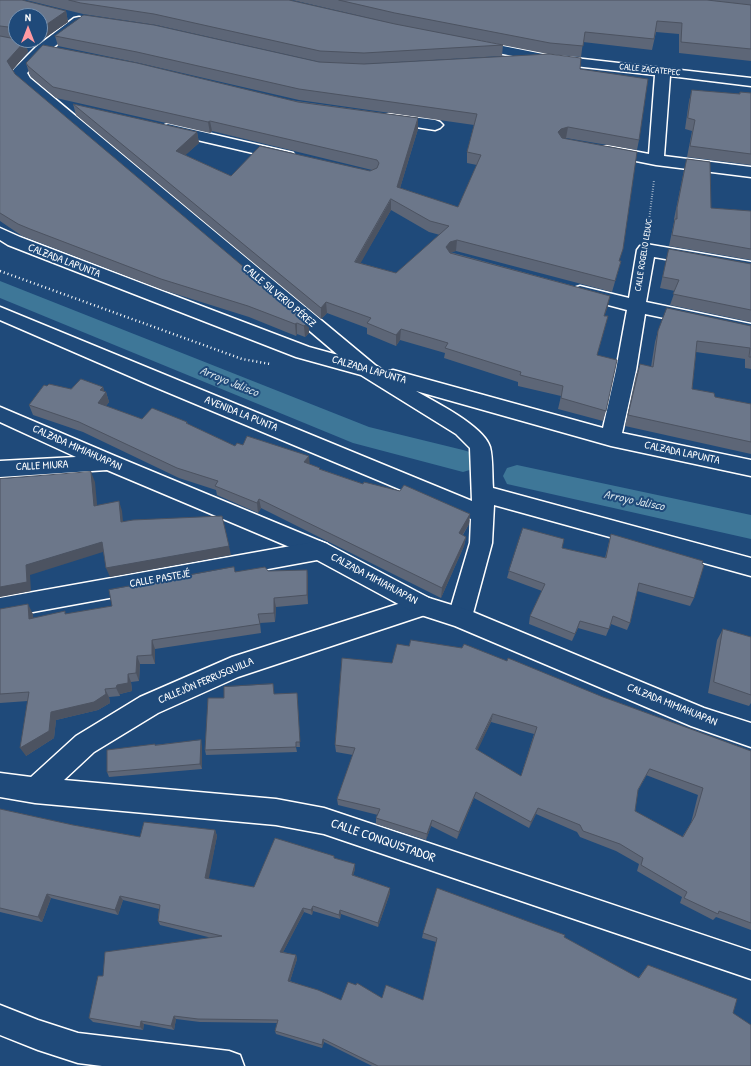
<!DOCTYPE html>
<html>
<head>
<meta charset="utf-8">
<style>
	body { margin:0 }
	#map { position:relative; width:751px; height:1066px; overflow:hidden; background:#1f4a7a; font-family:"Patrick Hand",sans-serif }
	canvas { display:block }
	.north { position:absolute; left:8px; top:8px; width:40px; height:40px; box-sizing:border-box; background:#1f4a7a; border:1px solid #7992af; border-radius:50%; rotate:0deg; font-size:11px; font-weight:700; line-height:16px; text-align:center; color:#fff }
	.north::after { content:''; display:block; margin:auto; width:14px; height:18px; background:#ff9aa2; clip-path:polygon(50% 0,100% 100%,50% 72%,0 100%) }
</style>
</head>
<body>
<div id="map">
<canvas width="751" height="1066"></canvas>
<div class="north">N</div>
</div>
<script>
const context = document.querySelector('canvas').getContext('2d');
context.lineJoin = 'round';
function fill(path, color) {
  context.fillStyle = color;
  context.fill(path, 'evenodd');
}
function strokePath(path, color, width, dash) {
  context.strokeStyle = color;
  context.lineWidth = width;
  context.lineCap = dash ? 'butt' : 'round';
  context.setLineDash(dash || []);
  context.stroke(path);
}
function write(font, color, halo, rows, align = 'center') {
  context.font = font + ' "Patrick Hand",sans-serif';
  context.lineWidth = 4;
  context.setLineDash([]);
  context.textBaseline = 'middle';
  context.strokeStyle = halo;
  context.fillStyle = color;
  for (const [text, x, y, turn = 0] of rows) {
    context.save();
    context.translate(x, y);
    context.rotate((+turn || 0) * Math.PI / 180);
    context.textAlign = isNaN(turn) ? turn : align;
    if (halo) context.strokeText(text, 0, 0);
    context.fillText(text, 0, 0);
    context.restore();
  }
}
fill(new Path2D(`
	M0,281L369,427L463,450L473,453L477,461L473,469L463,472L353,443L0,298Z
	M517,465L751,515V539L507,484L503,476L507,468Z`), '#3e7798');
const minor = new Path2D(`
	M79,17L84,18L86,21L84,24L46,53L27,73L30,78L375,365L386,372L393,370L603,428L616,370L627,310L574,296L571,292L574,288L580,286L629,298L637,250L640,246L646,244L751,262V274L654,257L646,302L751,324V336L645,314L636,370L622,433L751,460V476L611,446L416,391C435,402 484,426 490,447C493,458 492,476 493,488L751,558V576L494,505L492,543L472,617L468,624L460,627L452,624L448,617L470,543L471,519L150,385L0,320V307L472,501L470,448L456,434L361,375L296,357L8,245L0,240V228L20,237L309,347L338,355L19,84L12,72L14,69L36,47L74,18Z
	M473,40L548,55L751,78V86L670,76L664,156L751,167V177L656,165L601,154L599,151L601,148L607,146L649,154L655,75L548,63L468,47L466,44L468,41Z
	M389,114L435,120L440,122L443,125L440,128L435,130L384,122L381,119L384,116Z
	M168,124L293,153L295,156L293,159L287,161L163,132L160,129L163,126Z
	M0,407L115,456L327,544L330,550L327,556L319,559L311,556L107,470L0,477V461L76,457L0,422Z
	M423,596L431,599L435,606L431,613L238,677L158,713L94,752L64,780L276,799L324,808L751,951V979L324,834L276,825L35,803L0,797V773L31,777L76,736L140,697L232,657Z
	M0,1005L38,1020L78,1033L229,1051L240,1055L244,1066H102L78,1063L38,1050L0,1035Z`);
const major = new Path2D(`
	M319,541L327,544L429,598L468,610L704,708L751,723V747L691,726L455,626L415,613L317,560L0,618V598Z`);
strokePath(minor, '#fff', 3);
strokePath(major, '#fff', 3);
strokePath(new Path2D(`
	M648,229L654,180`), '#fff', 2, [0.5, 2]);
strokePath(new Path2D(`
	M0,271L242,359L270,364`), '#fff', 2.5, [1, 3]);
fill(minor, '#1f4a7a');
fill(major, '#1f4a7a');
fill(new Path2D(`
	M0,0L66,11L68,22L39,42L24,40H40V16H16V39L0,36Z
	M26,0H289L395,24L503,45L502,56L364,64L320,62L156,25L83,14Z
	M292,0H751V61L679,53V34L656,32L652,50L583,42L581,57L548,54L395,24Z
	M0,36L25,41L28,52L12,70L15,74L309,322V333L305,337L297,334L296,336L249,317L163,290L33,240L22,236L0,221Z
	M55,36L319,62L364,64L580,69L639,140L637,150L566,138H564L620,261H621L612,292L456,251L450,252L610,296L604,316H608L597,355L606,411L603,421L558,409L561,396L518,386V382L444,358L445,353L400,340L396,346L367,334V328L327,313L321,319L76,115L73,104L197,132L199,143L185,155L231,176L370,171L372,170L212,131L210,133L56,98L31,77L29,73L26,63L418,118V129L400,188L458,207L477,165L467,163V152L474,125L299,100L139,63L58,46ZM391,210L429,232L440,235L396,273L360,263Z
	M692,90L739,94L740,92L751,93V165L687,157L692,131L685,129L689,101Z
	M687,159L711,208L751,211V260L669,246L674,222V219L684,170Z
	M669,249L751,264V322L670,305L675,291L660,288L666,261Z
	M751,326V369L745,368V359L696,352L692,389L715,397L751,404V454L625,426L636,375L640,364L651,367L655,342L658,331Z
	M47,386L71,389L103,387L104,391L106,392L109,402L106,406L142,419L187,422L188,424L235,446L243,445L309,456V464L320,469L363,484L470,514L469,524L463,535L466,537L464,546L441,598L261,508L258,513L217,495L216,490L179,478L83,432L33,415L29,405Z
	M611,534L694,598L690,606L637,591L630,623L627,630L611,624L606,636L578,628L572,641L529,624L530,616L542,591L507,578L509,571L562,548L605,558Z
	M307,570L308,579V604L276,607L275,622L260,623L261,633L155,649V664H140L139,681L131,682L132,691L120,694V696L109,697L110,703L98,710L56,720L54,738L26,756L28,701L0,703V609L33,614V618L67,614L112,606L235,572Z
	M723,629L751,637V703L749,706L708,693L717,640Z
	M342,658L603,697L751,751V930L716,917L713,920L680,903L682,897L637,871L639,864L616,851L580,837L577,832L536,814L529,828L474,798L457,839L431,826L426,840L376,824V818L378,815L338,805L337,799L353,755L336,752L335,745ZM491,722L534,734L521,776L477,750ZM646,775L698,795L691,823L682,837L635,811L638,790Z
	M297,693L300,747H296L297,752L206,755L205,750L224,698L275,694Z
	M202,746V769L109,777L107,772Z
	M0,809L73,825L140,837L215,830L217,836L208,879L254,887L334,856V858L355,864V869L353,875L390,888V893L378,927L341,914L340,919L313,911L312,915L304,912L283,952L296,955L297,959L290,981L341,1000L382,998L423,1000L436,942L422,938L423,933L564,937L638,978L648,965L733,1013L751,1066H372L324,1042L322,1048L276,1034L275,1031L277,1023L200,1022L176,1019L174,1030L144,1024L143,1030L93,1022L89,1018L103,976L212,938L160,925L158,921L159,909L123,900L118,915L51,898L42,922L0,912Z`), '#5d6677');
fill(new Path2D(`
	M66,11L68,22L39,42L38,40H40V29Z
	M25,41L28,52L11,72L7,61Z
	M418,118V129L397,198V187Z
	M210,121L212,131L210,133L208,122Z
	M568,127L566,138L560,140L558,132L561,129Z
	M197,132L199,143L178,162L176,151Z
	M391,199V210L355,273V262Z
	M457,240L456,251L450,253L446,247L450,242Z
	M610,296L608,306L601,326Z
	M326,302L327,313L321,319V308Z
	M309,322V333L305,337L304,326Z
	M297,323V334L296,336L295,324Z
	M401,329L400,340L396,346V335Z
	M103,387L105,393L106,392L109,402L101,413L98,403L100,390Z
	M309,456L310,466L304,462Z
	M91,472L95,482L98,515L94,506Z
	M259,499L261,508L258,513L257,503Z
	M119,501L122,511L124,532L121,522Z
	M470,514L469,524L458,542L459,533Z
	M466,537L464,546L441,598L442,588Z
	M102,542L106,551L30,575L31,591L0,597V587L26,565Z
	M229,546L231,555L110,577L106,568Z
	M307,570L308,579V604L307,595Z
	M274,598L276,607L275,622L274,613Z
	M28,604L33,614L34,628L29,619Z
	M580,621L578,628L572,641L575,634Z
	M152,640L155,649V664L152,655Z
	M137,656L140,664L139,681L136,673Z
	M128,674L131,682L132,691L120,694V696L116,688L117,685Z
	M105,689L109,697L110,703L98,710L56,720L54,738L26,756L20,748L51,712Z
	M297,693V698L300,747V742Z
	M493,714L491,722L475,756L476,749Z
	M201,740L202,746V769L200,764Z
	M476,792L474,798L457,839L459,832Z
	M538,808L536,814L529,828L531,822Z
	M432,820L431,826L426,840L427,834Z
	M215,830L217,836L208,883L205,878Z
	M355,864V869L352,880V875Z
	M390,888V893L378,927V923Z
	M47,894L51,898L42,922L38,917Z
	M120,896L123,900L118,915L115,910Z
	M313,906V911L312,915L311,910Z
	M303,908L304,912L281,956L280,952Z
	M340,910L341,914L340,919L339,915Z
	M296,955L297,959L289,984L288,981Z
	M174,1016L176,1019L174,1030L171,1026Z
	M141,1021L144,1024L143,1030L140,1027Z
	M323,1039L324,1042L322,1048V1045Z`), '#4c5361');
const building = new Path2D(`
	M0,0H22L66,11L40,29V16H16V28L0,26Z
	M69,0H289L395,24L503,45L364,53L320,51L154,14L81,3Z
	M339,0H707L751,5V49L681,42L682,23L657,21L654,39L585,32L583,46L550,43L395,13Z
	M84,15L154,25L319,62L364,64L549,54L581,58L580,69L648,79L639,140L568,127L561,129L558,132L562,138L637,152L623,249L619,261H621L615,281L457,240L450,242L446,247L450,253L610,296L604,316H608L597,355L617,360L606,411L561,398L563,386L520,375L521,372L445,348L448,343L401,329L396,335L367,323L371,318L326,302L321,308L73,104L197,132L176,151L231,176L260,146L370,171L377,168L379,163L377,160L210,121L208,122L53,87L28,66L26,63L43,45L137,63L298,102L418,118L397,187L458,207L481,155L467,152L477,114L299,89L137,52L55,36ZM391,199L430,221L449,226L396,273L355,262Z
	M0,36L16,39V40L25,41L7,61L15,74L309,322L304,326L297,323L295,324L248,306L161,279L30,229L18,224L0,213Z
	M692,90L740,94V92L751,93V154L690,146L695,120L688,118Z
	M687,159L710,162L711,208L751,211V249L672,235L675,219H677V208Z
	M669,249L751,264V310L673,294L679,280L663,277Z
	M667,308L751,326V357H749L750,348L697,341L692,389L714,393L715,397L751,404V442L628,415L640,364L653,367L658,331Z
	M81,379L103,387L100,390L106,392L98,403L142,419L152,408L187,422L186,423L235,446L237,443L243,445L247,436L309,456L304,462L320,468L319,469L363,484L364,482L400,491L404,485L470,514L459,533L466,537L442,588L259,499L257,503L215,486L218,481L177,468L79,422L29,405L44,385L47,386L49,384L71,389Z
	M91,472L94,506L119,501L121,522L133,520L222,516L229,546L106,568L102,542L26,565L27,582L0,587V479Z
	M523,528L564,539L562,548L606,558L611,534L703,561L702,564L704,565L694,598L639,583L630,623L613,616L609,629L580,621L575,634L530,616L545,584L509,571Z
	M234,567L235,572L265,567L268,571L307,570V595L274,598V613L258,614L260,624L152,640V655L137,656L136,673L128,674V683L117,685L116,688L105,689L106,694L94,702L51,712L49,731L20,748L29,692L0,694V609L28,604L29,619L65,611V614L112,606L109,590Z
	M723,629L751,637V695L714,682Z
	M411,640L462,648L464,644L507,661L508,658L603,697L751,751V923L719,911L718,914L684,898L687,892L641,865L643,858L620,844L583,831L580,825L538,808L531,822L476,792L459,832L432,820L427,834L376,818L380,809L337,799L355,748L335,745L342,658L392,663L397,644L409,646ZM493,714L537,727L521,776L476,749ZM650,769L703,788L695,816L683,837L635,811L638,790Z
	M273,684L274,694L297,693L300,742H296V747L205,750L208,698H224V687Z
	M201,740L200,764L107,772V750L155,744V745Z
	M0,809L73,825L140,837L144,822L215,830L205,878L254,887L275,838L334,856V858L355,864L352,875L390,888L378,923L340,910L339,915L313,906L311,910L303,908L280,952L296,955L288,981L318,990L341,1000L348,982L356,985L357,983L382,998L386,985L423,1000L437,938L423,933L437,888L565,935L564,937L639,978L648,965L737,999L733,1013L751,1025V1066H378L323,1039L322,1045L275,1031L278,1020L198,1019L174,1016L171,1026L141,1021L140,1027L89,1018L98,976H103L105,952L222,936L158,921L160,905L120,896L115,910L47,894L38,917L0,908Z`);
fill(building, '#6c778a');
strokePath(building, '#4c5361', 1);
write('9px', '#fff', '#1f4a7a', [
	["CALLE ZACATEPEC",650,70,6],
	["CALLE ROGELIO LEDUC",644,255,-81]
]);
write('11px', '#fff', '#1f4a7a', [
	["CALZADA LAPUNTA",64,261,21],
	["CALLE SILVERIO PÉREZ",279,296,40],
	["CALZADA LAPUNTA",369,370,16],
	["AVENIDA LA PUNTA",241,414,22],
	["CALZADA MIMIAHUAPAN",77,448,24],
	["CALZADA LAPUNTA",682,453,12],
	["CALLE MIURA",42,466,-3],
	["CALLE PASTEJÉ",160,579,-10],
	["CALZADA MIMIAHUAPAN",374,579,28],
	["CALLEJÒN FERRUSQUILLA",206,681,-23],
	["CALZADA MIMIAHUAPAN",672,705,22]
]);
write('italic 12px', '#cfdde5', '#1f4a7a', [
	["Arroyo Jalisco",229,382,22],
	["Arroyo Jalisco",634,501,12]
]);
write('13px', '#fff', '#1f4a7a', [
	["CALLE CONQUISTADOR",383,841,19]
]);
</script>
</body>
</html>
